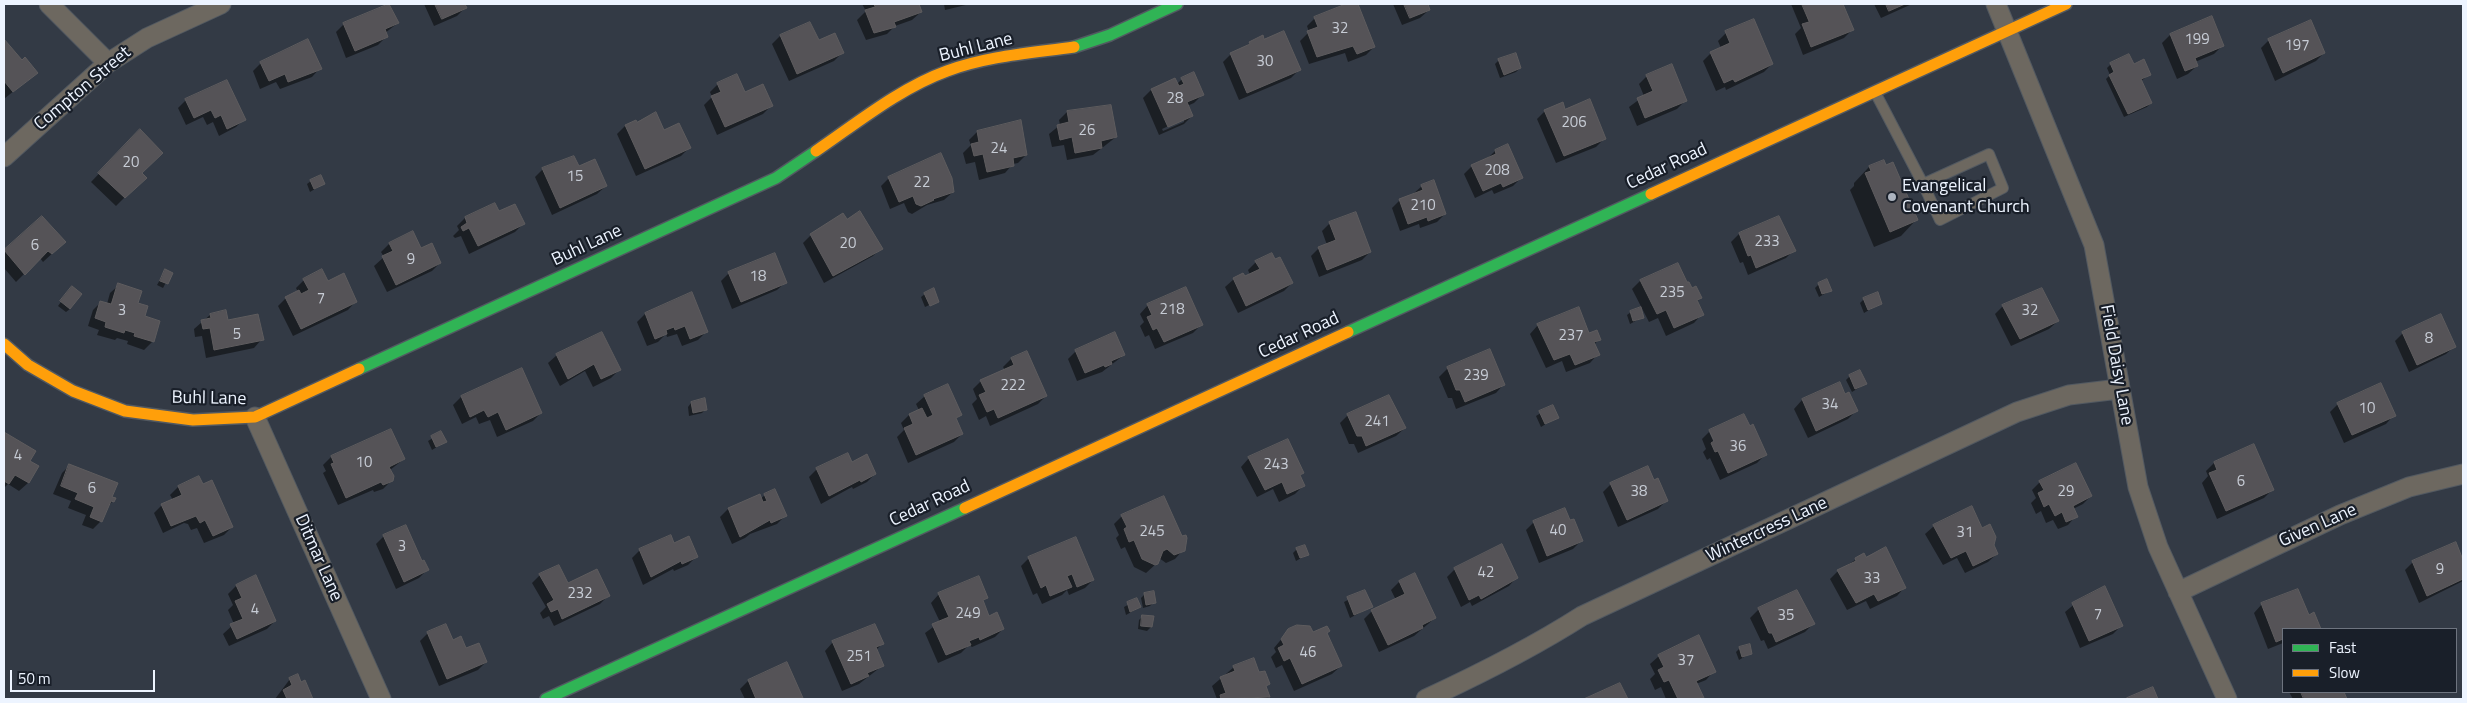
<!DOCTYPE html>
<html>
<head>
<meta charset="utf-8">
<style>
	body { margin:0 }
	#map { position:relative; width:2467px; height:703px; overflow:hidden; background:#333a45; font-family:"Titillium Web",sans-serif }
	canvas { display:block }
	.frame { position:absolute; inset:0; border:5px solid #edf4ff; pointer-events:none }
	.legend { position:absolute; left:2282px; top:628px; width:175px; height:65px; box-sizing:border-box; background:#191f29; border:1px solid #6e747f; margin:0; padding:6px 9px; list-style:none; font-size:15px; color:#edf4ff }
	.legend li { display:flex; align-items:center; gap:10px; height:25px }
	.legend b { width:25px; border:1px solid #6e747f }
	.scale { position:absolute; left:10px; top:670px; width:145px; height:22px; box-sizing:border-box; border:2px solid #edf4ff; border-top:0; padding-left:6px; font-size:15px; line-height:18px; white-space:nowrap; color:#edf4ff; -webkit-text-stroke:4px #191f29; paint-order:stroke }
</style>
</head>
<body>
<div id="map">
<canvas width="2467" height="703"></canvas>
<div class="frame"></div>
<ul class="legend">
<li><b style="height:6px;background:#30b455"></b>Fast</li>
<li><b style="height:6px;background:#ff9f0a"></b>Slow</li>
</ul>
<div class="scale">50 m</div>
</div>
<script>
const context = document.querySelector('canvas').getContext('2d');
context.lineJoin = 'round';
function fill(path, color) {
  context.fillStyle = color;
  context.fill(path, 'evenodd');
}
function strokePath(path, color, width, dash) {
  context.strokeStyle = color;
  context.lineWidth = width;
  context.lineCap = dash ? 'butt' : 'round';
  context.setLineDash(dash || []);
  context.stroke(path);
}
function write(font, color, halo, rows, align = 'center') {
  context.font = font + ' "Titillium Web",sans-serif';
  context.lineWidth = 4.5;
  context.setLineDash([]);
  context.textBaseline = 'middle';
  context.strokeStyle = halo;
  context.fillStyle = color;
  for (const [text, x, y, turn = 0] of rows) {
    context.save();
    context.translate(x, y);
    context.rotate((+turn || 0) * Math.PI / 180);
    context.textAlign = isNaN(turn) ? turn : align;
    if (halo) context.strokeText(text, 0, 0);
    context.fillText(text, 0, 0);
    context.restore();
  }
}
fill(new Path2D(`
	M424,4H469L465,6V8L457,16L434,26Z
	M862,4H917L921,12L912,20L895,26L887,34L866,40L857,20L866,11Z
	M944,4H970L945,10Z
	M1349,4H1356L1374,47L1366,55L1348,62L1345,53L1309,64L1300,41L1309,32L1307,26L1315,18Z
	M1393,4H1426L1429,10L1420,18L1402,25Z
	M1791,4H1842L1852,30L1844,38L1803,55L1795,34L1801,28Z
	M1874,4H1912L1881,18Z
	M390,5L398,23L385,33L386,37L378,45L346,58L336,32L344,24Z
	M2212,18L2223,45L2214,54L2195,62L2197,66L2188,74L2177,79L2162,43L2170,35Z
	M810,23L818,42L842,53L834,61L789,81L772,44L780,36Z
	M1726,33L1772,64L1764,72L1726,90L1725,87L1716,91L1703,61L1711,53L1721,48L1718,41Z
	M2269,40L2324,53L2316,61L2275,81L2261,48Z
	M4,41L22,61L37,72L4,99Z
	M1264,41L1299,70L1291,78L1239,100L1223,62L1231,54L1244,48L1250,43Z
	M1499,60L1520,68L1516,72L1500,78L1495,64Z
	M261,63L320,68L312,77L280,89L276,82L260,89L253,71Z
	M2111,64L2133,66L2150,74L2141,81L2151,103L2147,107L2124,117L2106,79L2110,75L2107,68Z
	M1647,76L1685,101L1677,109L1637,126L1629,107L1644,96L1639,84Z
	M1182,79L1202,95L1194,103L1187,106L1192,116L1184,124L1159,135L1143,98L1151,90L1175,80L1177,84ZM1184,119V122L1163,131L1162,129Z
	M718,84L744,94L771,106L763,114L717,135L704,105L712,97L710,92Z
	M186,100L244,119L236,127L219,136L213,122L207,125L203,117L186,125L178,108Z
	M1545,111H1565L1604,139L1596,147L1556,163L1537,119Z
	M1067,112L1116,137L1093,155L1067,160L1064,145L1052,147L1049,134L1060,125L1059,120Z
	M635,121L637,124L689,148L681,156L636,176L617,134L625,126Z
	M140,131L141,173L145,177L116,206L91,182Z
	M977,132L1026,155L1018,163L1013,164L1005,173L979,180L975,162L966,164L963,153L971,145L969,140Z
	M1495,151L1521,178L1513,186L1494,194L1492,190L1475,198L1464,174L1472,166L1487,159Z
	M1869,167L1916,220L1901,236L1874,247L1850,190L1854,186V183Z
	M578,168L606,186L597,194L552,215L535,177L543,169Z
	M889,178L953,192L944,200L927,205L912,214L908,212L904,203L890,209L881,186Z
	M311,181L323,184L310,192L307,184Z
	M1422,186L1445,214L1437,222L1420,228L1419,224L1400,231L1392,208L1400,200L1413,194Z
	M498,213L523,224L515,232L469,254L461,236L455,238L453,236L459,230L457,226L465,218Z
	M42,217L56,250L43,262L40,258L16,282L4,268V252Z
	M1778,218L1794,250L1786,258L1748,275L1743,262L1740,263L1731,242L1739,234Z
	M846,220L881,248L873,256L824,283L803,243L811,235Z
	M1330,223L1370,252L1362,260L1319,277L1311,256L1319,248L1327,245L1322,231Z
	M389,244L421,250L440,263L432,271L387,292L374,266L384,257L381,252Z
	M1256,262L1292,283L1284,291L1238,313L1225,287L1234,279L1250,275L1248,270Z
	M1678,264L1687,284L1700,298L1697,302L1702,314L1694,323L1666,336L1658,318L1649,322L1632,289L1640,281Z
	M165,271L171,273L163,288L157,285Z
	M729,273L786,282L777,290L732,309L721,281Z
	M304,280L328,283L356,301L348,310L293,336L278,306L286,298L298,292L296,288Z
	M1819,284L1830,291L1819,297L1815,288Z
	M119,285L137,304L143,317L153,341L144,350L127,344L128,341L117,338L115,340L97,335L99,330L88,326L93,310L101,302L107,304L110,293Z
	M69,291L70,309L66,312L58,306Z
	M691,294L706,332L698,340L682,346L677,334L667,337L666,334L658,342L647,346L637,322L645,314Z
	M925,294L938,301L925,307L921,297Z
	M1864,299L1881,303L1864,313L1860,303Z
	M1148,305L1201,325L1193,333L1155,349L1149,335L1145,337L1140,326L1144,322L1140,314Z
	M2003,306L2058,321L2049,329L2011,346L1995,314Z
	M1631,312L1643,317L1630,324L1627,315Z
	M210,315L228,322L262,339L254,348L206,358L202,336L195,337L194,329Z
	M1538,325L1589,334L1599,339L1594,345L1598,354L1590,363L1566,372L1562,361L1546,368L1530,334Z
	M2403,333L2455,346L2446,354L2409,372L2395,341Z
	M1076,351L1124,355L1102,372L1077,381L1068,359Z
	M1490,351L1504,384L1496,393L1456,409L1452,398H1448L1439,377L1447,369Z
	M1027,353L1046,396L1038,404L990,426L986,416L979,420L972,404L977,399L973,389L981,381L1005,370L1003,367L1011,359Z
	M557,355L619,370L611,378L593,387L585,371L560,386L548,363Z
	M522,370L541,413L533,421L497,437L490,420L479,424L476,417L462,424L453,405L461,397Z
	M1850,376L1865,384L1852,392L1846,380Z
	M1839,383L1856,411L1848,419L1808,438L1794,409L1802,400Z
	M925,396L960,415L955,420L962,434L954,442L908,463L897,437L904,430L901,423L909,415L919,410L916,404Z
	M691,403L706,409L702,413L689,416L688,407Z
	M2338,404L2394,415L2386,424L2344,443L2330,412Z
	M1552,406L1557,417L1541,427L1536,416Z
	M1348,415L1405,428L1396,436L1358,453L1354,444H1349L1340,423Z
	M391,430L404,459L390,470L392,480L383,489L374,492L373,490L338,505L323,473L326,471L323,465L331,457Z
	M1710,431L1765,455L1757,463L1720,480L1710,458L1707,460L1703,452L1706,449L1702,439ZM1709,432H1712L1716,447Z
	M4,433L35,451L28,462L37,466L28,483L19,491L8,484L4,488Z
	M441,433L445,442L432,450L428,441Z
	M1287,441L1303,473L1299,477L1303,486L1295,494L1279,502L1273,489L1257,497L1241,467L1249,458Z
	M851,463L875,474L867,482L853,489L852,487L821,504L809,477L817,469Z
	M2214,463L2272,490L2264,498L2217,519L2202,483L2208,476L2206,471Z
	M70,465L113,501L106,508L101,521L93,529L82,525L86,515L68,508L71,501L53,494L62,473Z
	M198,478L232,527L224,535L204,543L197,528L191,530L188,524L184,523L163,533L154,513L162,505L173,500L170,495L178,487Z
	M1653,481L1666,501L1658,509L1618,527L1603,492L1611,484Z
	M2040,482L2091,496L2083,504L2073,509L2076,516L2068,525L2058,529L2053,520L2046,523L2041,511L2036,514L2031,503L2036,498L2032,490Z
	M765,495L785,516L777,524L750,534L745,538L732,544L720,517L728,509L760,499Z
	M1971,508L1997,554L1988,562L1965,573L1957,558L1943,565L1925,534L1934,526Z
	M1122,516L1183,550L1175,559L1166,563L1159,558L1157,563L1146,573L1134,567L1125,547L1121,549L1116,538L1119,535L1114,524Z
	M1534,522H1569L1581,541L1573,549L1539,563L1526,530Z
	M384,536L421,562L427,570L419,578L396,589L376,544Z
	M2455,544L2463,563V581L2419,603L2405,570L2413,562Z
	M1297,549L1308,554L1296,561L1293,553Z
	M640,550L696,557L688,565L674,571L673,569L643,585L632,558Z
	M1863,555L1905,587L1897,596L1870,609L1866,601L1847,610L1830,579L1838,571Z
	M1029,558L1093,580L1085,588L1069,595L1067,590L1062,595L1042,604L1037,593L1033,595L1021,566Z
	M1455,569L1517,577L1509,586L1472,606L1470,602L1461,607L1447,577Z
	M540,575L567,585L608,596L600,604L554,626L549,616L543,619L540,613L546,607L532,583Z
	M1414,575L1435,618L1414,636L1379,652L1364,619L1372,611L1396,600L1391,590L1399,582Z
	M255,577L275,621L267,629L229,646L223,634L234,624L228,610L233,605L228,594L236,586Z
	M2105,587L2121,626L2113,634L2080,648L2065,612L2083,597Z
	M1365,591L1371,607L1350,618L1344,602Z
	M1797,592L1813,624L1805,632L1768,649L1764,640L1761,641L1750,618L1759,609Z
	M939,594L987,597L982,602L988,617L1003,629L995,637L972,647L969,645L961,653L938,663L925,633L940,622L931,603Z
	M1145,594L1154,602L1150,606L1143,608L1141,598Z
	M1137,600L1140,607L1126,615L1124,607Z
	M2262,604L2308,616L2319,629H2283V643L2268,649L2254,613Z
	M1143,616L1151,627L1147,631L1138,629L1139,620Z
	M1289,630L1313,634L1326,633L1341,666L1332,674L1294,691L1282,665L1276,668L1271,657L1276,652L1274,648Z
	M428,633L452,641L486,662L478,670L439,686L420,641Z
	M833,642L882,644L876,650L882,666L859,684L842,691L825,651Z
	M1740,648L1751,653L1739,660L1736,652Z
	M1659,656L1714,671L1706,680L1696,684L1703,697L1701,699H1666L1661,687L1655,690L1650,679L1655,674L1650,664Z
	M1253,660L1259,674L1269,684L1265,687L1269,697L1267,699H1217L1212,686L1234,667Z
	M786,664L801,698L800,699H745L740,689L748,681Z
	M290,679L300,683L304,682L312,699H275Z
	M2289,692H2342L2346,699H2293Z`), '#0007');
const building = new Path2D(`
	M389,4L399,23L385,29L388,37L355,51L343,23Z
	M435,4H465L467,8L442,19Z
	M874,4H919L922,12L894,22L896,27L874,33L865,10L875,7Z
	M1346,4H1358L1375,47L1357,54L1353,46L1317,57L1307,31L1318,27L1314,17Z
	M1404,4H1428L1430,10L1410,18Z
	M1802,4H1843L1854,30L1811,47L1802,24L1809,22Z
	M1886,4H1905L1889,11Z
	M2212,16L2224,46L2195,58L2198,66L2185,71L2170,34Z
	M1754,19L1773,64L1735,82L1733,79L1724,83L1710,52L1730,43L1725,31Z
	M2311,20L2325,53L2283,73L2268,39Z
	M810,22L819,40L835,33L844,53L797,74L780,35Z
	M1284,31L1301,70L1247,93L1230,53L1250,44L1249,42L1263,35L1264,39Z
	M4,39L22,60L25,57L38,73L13,92L4,81Z
	M308,39L322,69L288,82L285,74L269,81L260,62Z
	M1516,53L1521,68L1504,75L1498,59Z
	M2129,54L2134,64L2144,59L2151,75L2141,79L2152,103L2128,114L2109,75L2114,72L2110,63Z
	M1672,64L1687,101L1645,118L1637,98L1653,91L1646,75Z
	M1194,72L1204,95L1187,102L1193,116L1168,127L1151,89L1175,78L1179,86L1184,84L1181,78Z
	M737,74L745,92L763,84L773,106L725,127L711,96L721,92L717,83Z
	M227,80L246,120L227,129L221,115L215,118L211,110L194,118L185,99Z
	M1590,99L1606,139L1564,156L1544,110L1563,102L1565,109Z
	M1111,105L1117,137L1101,141L1102,148L1075,153L1072,137L1060,140L1057,125L1069,122L1067,111Z
	M656,112L664,130L679,123L691,148L645,169L625,125L636,120L637,122Z
	M1021,120L1027,155L1013,158L1014,166L987,172L983,154L974,156L971,144L979,142L977,131Z
	M140,129L163,153L142,173L147,178L125,198L98,173Z
	M1508,144L1523,178L1503,187L1501,183L1483,191L1471,165L1496,154L1495,150Z
	M941,153L952,178L954,192L933,199L934,200L921,206L916,204L913,196L899,202L888,177Z
	M574,156L579,166L595,159L607,186L560,208L542,168Z
	M1884,160L1886,165L1893,162L1918,220L1890,232L1865,173L1871,171L1869,166Z
	M321,175L325,184L314,189L310,180Z
	M1434,180L1446,214L1428,221L1427,217L1408,224L1399,199L1423,190L1421,185Z
	M495,203L499,211L515,204L525,224L478,246L469,228L463,231L461,227L467,223L465,217Z
	M860,211L883,249L833,276L810,234L843,213L847,219Z
	M1356,212L1371,252L1327,270L1318,247L1336,240L1329,222Z
	M42,216L66,242L52,254L48,251L25,275L4,250Z
	M1779,216L1796,251L1756,268L1751,255L1748,256L1739,233Z
	M413,231L421,248L432,243L441,263L396,285L382,256L393,251L389,243Z
	M775,253L787,283L741,302L728,272Z
	M1272,253L1275,259L1280,257L1293,283L1246,306L1233,278L1243,273L1245,276L1260,269L1255,261Z
	M1678,263L1687,282H1689L1692,288L1696,286L1702,298L1697,300L1704,315L1674,328L1666,310L1657,314L1640,280Z
	M165,269L173,273L168,284L160,281Z
	M322,269L328,281L344,273L357,302L301,329L285,297L299,290L301,294L309,290L303,279Z
	M1827,279L1832,291L1822,294L1818,283Z
	M118,283L142,291L138,303L148,306L145,316L160,321L154,342L134,336L135,333L125,330L124,333L105,327L106,322L95,318L100,301L111,304Z
	M72,286L82,294L70,309L60,301Z
	M1186,287L1203,325L1164,342L1157,328L1153,330L1147,317L1152,315L1147,304Z
	M934,288L939,302L930,306L924,293Z
	M2042,288L2059,321L2020,339L2002,305Z
	M692,292L708,332L690,339L685,326L675,330L674,327L666,330L667,334L655,339L645,313Z
	M1878,292L1882,304L1868,310L1863,298Z
	M1579,307L1589,333L1597,330L1601,340L1594,342L1600,355L1575,365L1570,354L1554,360L1537,324Z
	M1641,307L1644,318L1633,321L1630,311Z
	M226,310L228,320L258,314L264,340L214,350L210,328L203,329L201,320L211,318L210,314Z
	M2441,314L2456,347L2417,365L2402,332Z
	M602,332L621,370L601,379L594,364L568,379L556,354Z
	M1115,332L1125,355L1111,361L1112,364L1105,367L1104,365L1085,373L1075,350Z
	M1490,349L1505,385L1465,402L1460,390H1456L1447,367Z
	M1027,351L1047,396L998,418L994,409L987,412L979,395L986,392L980,380L1014,365L1011,358Z
	M522,368L542,413L506,430L498,412L488,417L484,410L470,417L461,396Z
	M1860,370L1867,384L1855,389L1849,375Z
	M1840,382L1845,394L1849,392L1858,411L1816,431L1802,399Z
	M2381,383L2396,416L2352,435L2337,403Z
	M948,384L962,415L956,418L963,434L916,455L904,428L913,424L909,414L922,408L927,418L933,415L924,395Z
	M1389,395L1406,428L1366,446L1362,436H1357L1347,414Z
	M705,398L707,410L693,413L691,402Z
	M1553,405L1559,418L1545,424L1539,411Z
	M1744,414L1750,426L1753,424L1767,455L1728,473L1718,451L1715,452L1711,443L1714,441L1709,430Z
	M391,429L405,459L389,467L394,476L393,481L383,485L381,482L346,498L331,464L334,463L331,456Z
	M441,431L447,442L436,447L431,436Z
	M4,432L36,451L30,461L39,466L29,483L15,475L9,484L4,481Z
	M1288,439L1304,473L1300,475L1305,486L1287,494L1282,482L1265,490L1248,457Z
	M2254,444L2274,490L2226,511L2209,473L2217,470L2214,462Z
	M848,453L852,462L867,454L876,474L861,482L860,480L829,496L816,468Z
	M2076,463L2092,496L2073,506L2078,517L2066,522L2062,512L2055,516L2049,504L2044,507L2038,493L2044,490L2039,481Z
	M69,464L118,483L112,497L116,498L114,502L111,501L102,522L90,517L94,507L75,499L78,493L61,486Z
	M1648,466L1654,480L1658,478L1668,501L1627,520L1610,483Z
	M199,476L203,484L212,480L233,527L213,536L205,520L200,523L196,516L171,526L161,504L182,495L178,486Z
	M775,489L787,516L771,523L770,520L740,537L728,508L760,494L763,502L767,501L764,494Z
	M1164,496L1182,536L1186,535L1187,538L1185,551L1174,555L1167,549L1163,551L1158,564L1155,565L1142,559L1134,540L1129,542L1124,529L1127,527L1121,515Z
	M1972,506L1982,528L1990,524L1996,537L1994,545L1998,554L1973,566L1966,551L1951,558L1933,525Z
	M1565,508L1570,520L1574,519L1583,541L1547,556L1533,521Z
	M406,525L422,561L424,560L429,570L404,582L383,535Z
	M671,535L674,543L689,536L698,557L682,564L681,561L651,577L639,549Z
	M1076,537L1094,580L1077,587L1072,574L1067,576L1072,587L1050,596L1046,585L1041,588L1028,557Z
	M2456,542L2463,560V579L2427,596L2412,561Z
	M1502,544L1518,578L1481,599L1479,595L1469,600L1454,568Z
	M1305,545L1309,555L1300,558L1296,548Z
	M1886,547L1906,588L1878,601L1874,594L1856,603L1837,570L1856,561L1855,558L1864,553L1866,557Z
	M559,565L568,583L597,569L610,596L562,619L558,609L551,612L547,604L554,600L539,574Z
	M1415,573L1436,618L1422,625L1423,628L1388,645L1371,610L1405,594L1399,581Z
	M256,575L276,621L237,639L230,624L243,619L235,601L242,598L236,585Z
	M979,576L988,598L983,600L989,616L997,612L1004,629L980,640L979,637L969,641L971,645L946,655L932,624L949,617L938,593Z
	M2105,586L2123,626L2089,641L2072,603Z
	M2298,589L2309,615L2314,612L2321,629H2283V639L2276,642L2261,603Z
	M1365,590L1373,607L1354,615L1347,597Z
	M1797,590L1815,624L1776,642L1772,633H1769L1758,608Z
	M1154,591L1156,603L1146,605L1144,593Z
	M1137,598L1141,607L1130,612L1127,602Z
	M1142,615L1154,616L1152,627L1141,626Z
	M446,624L453,640L461,636L466,648L479,643L487,662L447,679L427,632Z
	M875,624L884,644L876,647L884,666L867,673L869,676L851,684L832,641Z
	M1297,625L1310,626L1313,632L1327,626L1330,631L1327,633L1342,666L1302,684L1290,658L1284,661L1278,648L1284,645L1281,639L1288,629Z
	M1699,635L1716,672L1696,681L1704,698L1678,699L1669,680L1664,682L1658,670L1664,667L1658,655Z
	M1750,644L1752,654L1742,657L1739,647Z
	M1254,658L1259,672L1265,671L1270,684L1266,686L1270,697L1221,699L1220,695L1226,693L1220,677L1235,671L1233,666Z
	M787,662L803,698L756,699L748,680Z
	M298,674L301,682L305,680L313,699H287L283,690L292,685L289,678Z
	M1620,683L1628,699H1584Z
	M2153,687L2158,699H2128L2127,698Z
	M2301,692H2344L2347,699H2304Z`);
fill(building, '#555357');
strokePath(building, '#5e5c5e', 1);
const lane = new Path2D(`
	M1875,92L1923,184L1989,154L2003,188L1940,220L1923,184`);
const street = new Path2D(`
	M49,4L108,63
	M1996,4L2094,245L2138,487L2158,547L2227,699
	M4,157L108,63L147,38L221,4
	M255,417L381,699
	M2178,592L2340,515L2409,487L2463,474
	M1426,699C1480,674 1532,648 1582,616L2017,412L2069,395L2119,389`);
const fast = new Path2D(`
	M1074,47L1110,35L1177,4
	M1348,332L1651,194
	M359,369L776,178L816,151
	M546,699L965,508`);
const slow = new Path2D(`
	M816,151C857,123 900,88 947,71C987,56 1032,53 1074,47
	M1651,194L2066,4
	M4,344L28,365L73,391L125,411L193,420L255,417L359,369
	M965,508L1348,332`);
strokePath(lane, '#525961', 12);
strokePath(street, '#525961', 21);
strokePath(fast, '#525961', 14);
strokePath(slow, '#525961', 14);
strokePath(lane, '#6d6860', 10);
strokePath(street, '#6d6860', 19);
strokePath(fast, '#30b455', 11);
strokePath(slow, '#ff9f0a', 11);
for (const [x, y, r, color] of [
	[1892,197,5,"#acb3be"]
]) {
  const dot = new Path2D();
  dot.arc(x, y, r, 0, 2 * Math.PI);
  context.fillStyle = color;
  context.fill(dot);
  strokePath(dot, '#191f29', 2);
}
write('15px', '#c7ccd5', null, [
	["32",1340,29],
	["199",2197,40],
	["197",2297,46],
	["30",1265,62],
	["28",1175,99],
	["206",1574,123],
	["26",1087,131],
	["24",999,149],
	["20",131,163],
	["208",1497,171],
	["15",575,177],
	["22",922,183],
	["210",1423,206],
	["233",1767,242],
	["20",848,244],
	["6",35,246],
	["9",411,260],
	["18",758,277],
	["235",1672,293],
	["7",321,299],
	["218",1172,310],
	["3",122,311],
	["32",2030,311],
	["5",237,335],
	["237",1571,336],
	["8",2429,339],
	["239",1476,376],
	["222",1013,386],
	["34",1830,405],
	["10",2367,409],
	["241",1377,422],
	["36",1738,447],
	["4",18,456],
	["10",364,463],
	["243",1276,465],
	["6",2241,482],
	["6",92,489],
	["38",1639,492],
	["29",2066,492],
	["40",1558,531],
	["245",1152,532],
	["31",1965,533],
	["3",402,547],
	["9",2440,570],
	["42",1486,573],
	["33",1872,579],
	["232",580,594],
	["4",255,610],
	["249",968,614],
	["7",2098,615],
	["35",1786,616],
	["46",1308,653],
	["251",859,657],
	["37",1686,661]
]);
write('18px', '#edf4ff', '#191f29', [
	["Buhl Lane",976,48,-14],
	["Compton Street",83,89,-40],
	["Cedar Road",1667,167,-25],
	["Buhl Lane",587,246,-25],
	["Cedar Road",1299,336,-25],
	["Field Daisy Lane",2116,365,80],
	["Buhl Lane",209,399,1],
	["Cedar Road",930,504,-25],
	["Given Lane",2318,526,-24],
	["Wintercress Lane",1767,530,-25],
	["Ditmar Lane",318,558,66]
]);
write('18px', '#edf4ff', '#191f29', [
	["Evangelical",1902,187],
	["Covenant Church",1902,208]
], 'left');
</script>
</body>
</html>
